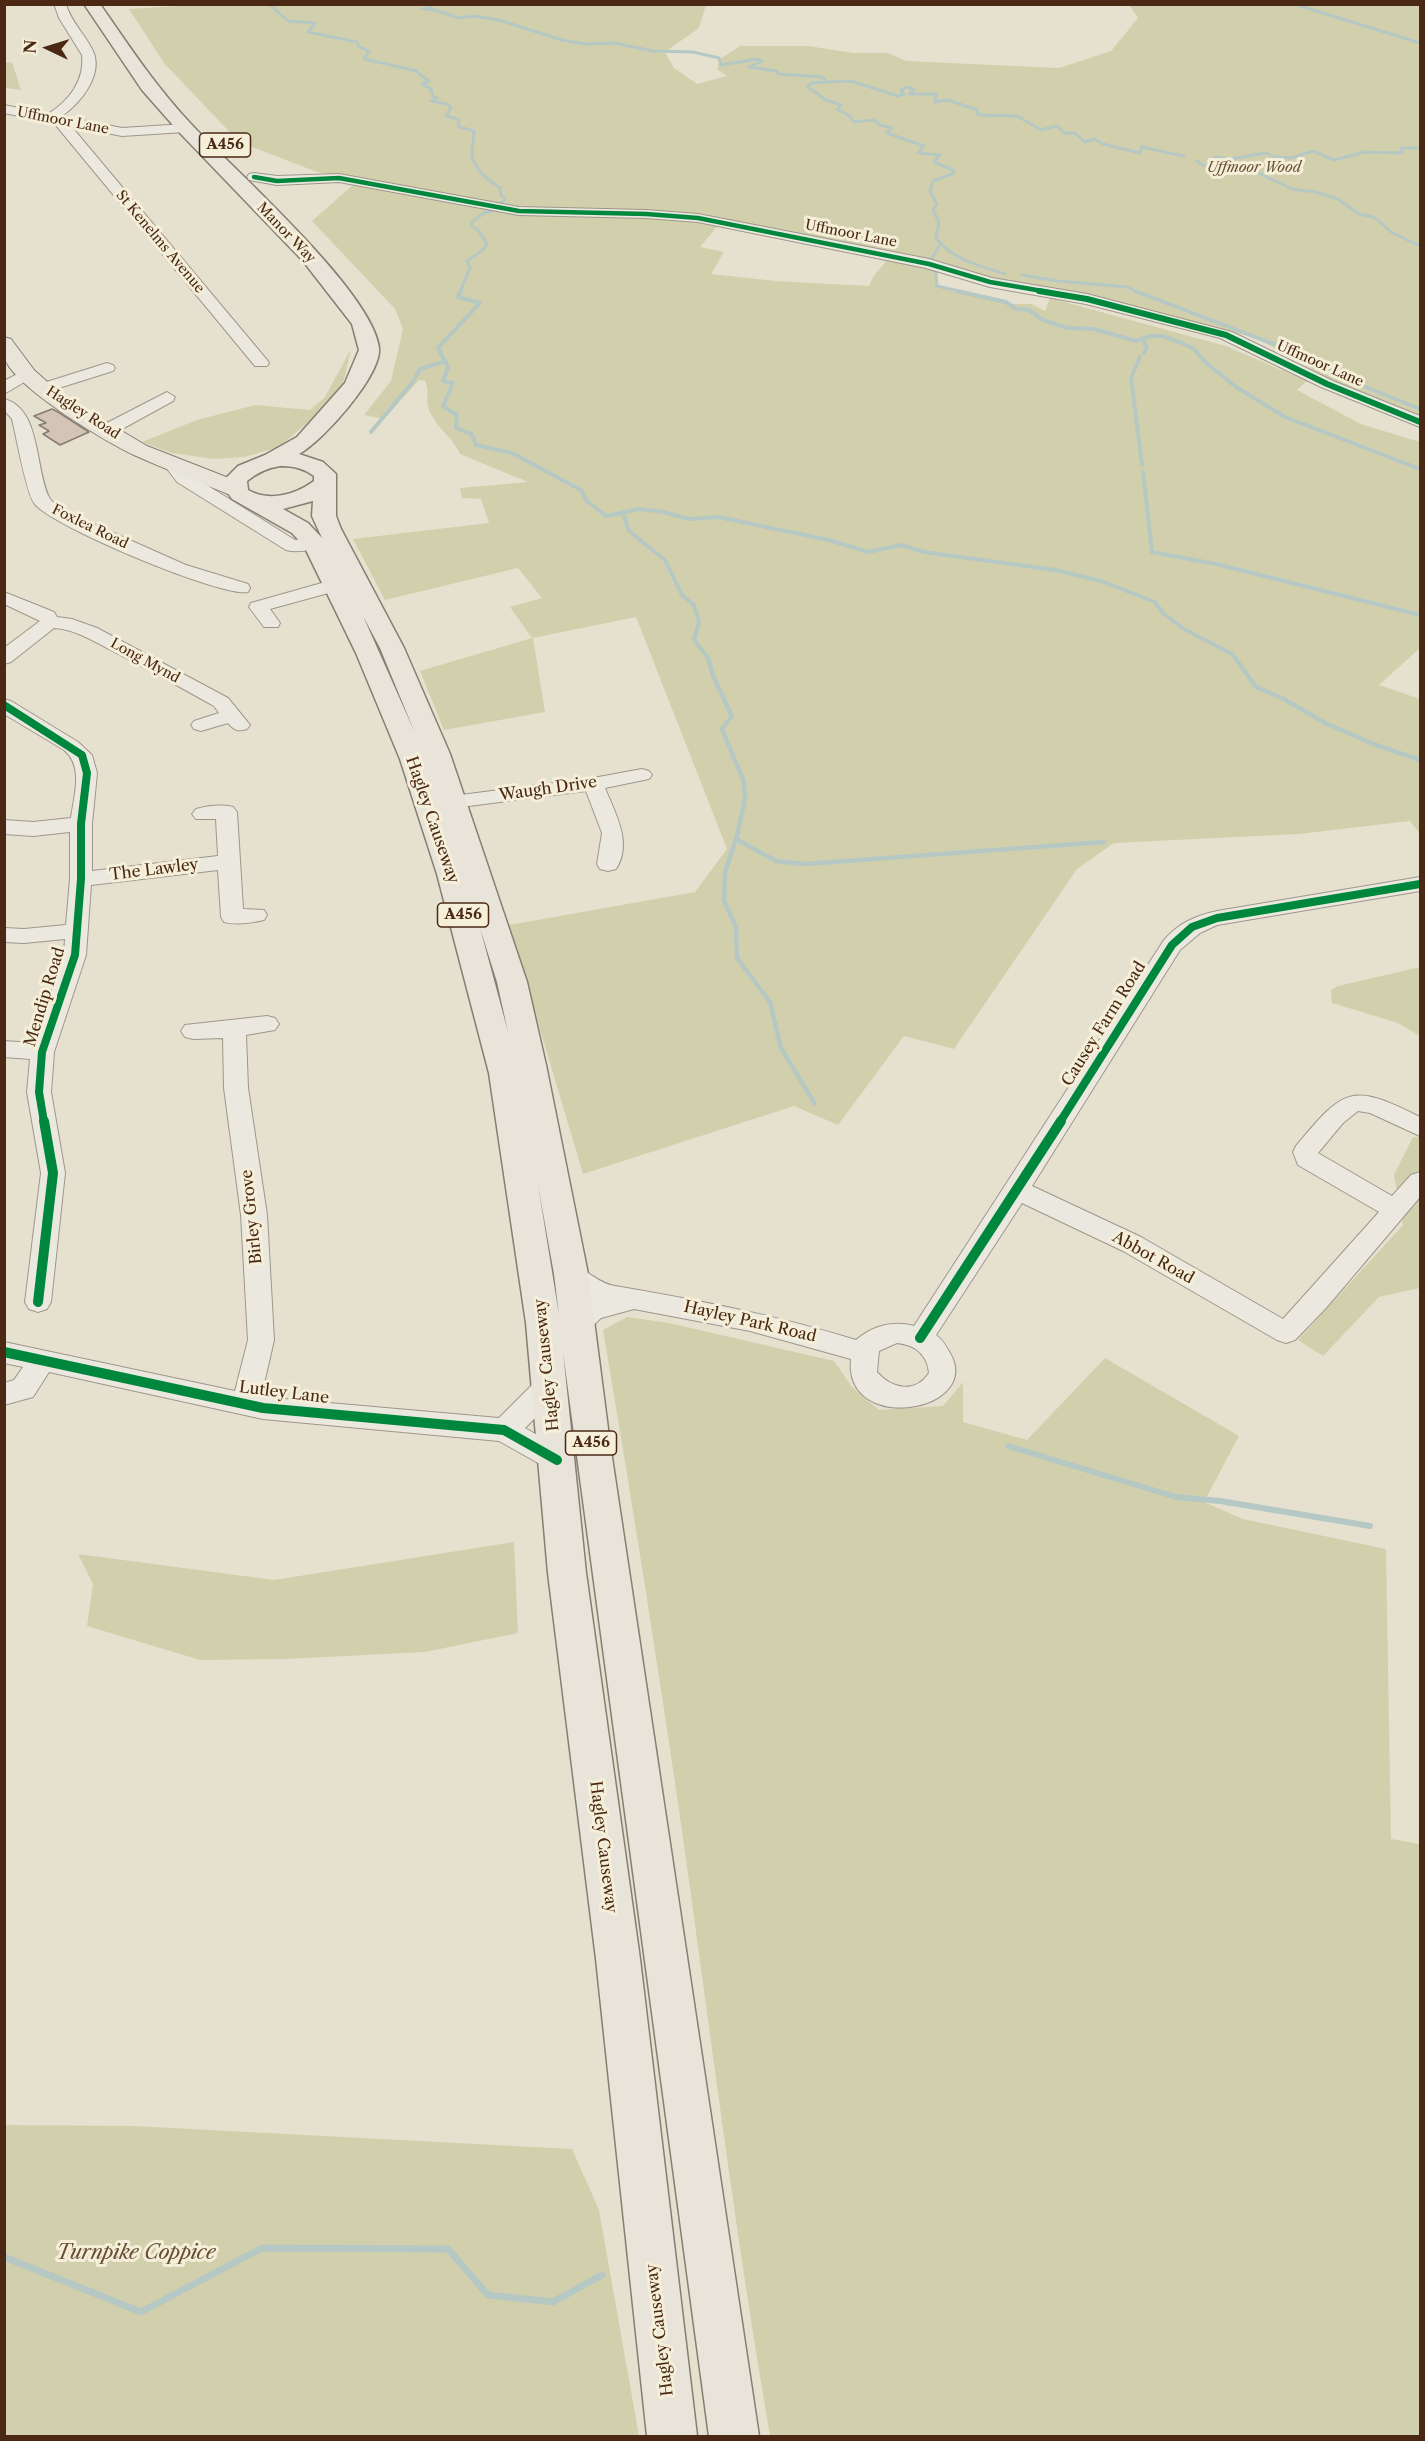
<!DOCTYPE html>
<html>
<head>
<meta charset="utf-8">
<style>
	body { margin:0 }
	#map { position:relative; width:1425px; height:2441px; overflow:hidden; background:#e6e1cf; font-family:"Libre Caslon Text",serif }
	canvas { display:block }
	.frame { position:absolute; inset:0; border:6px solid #4a2814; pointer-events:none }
	.north { position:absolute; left:18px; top:18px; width:60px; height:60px; -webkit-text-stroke:4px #f5efd9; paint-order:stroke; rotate:274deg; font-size:16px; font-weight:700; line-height:24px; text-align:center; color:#4a2814 }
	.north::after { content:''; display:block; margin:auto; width:21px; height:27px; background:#4a2814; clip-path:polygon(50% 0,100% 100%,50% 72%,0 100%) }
</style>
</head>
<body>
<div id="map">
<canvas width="1425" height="2441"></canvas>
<div class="frame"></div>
<div class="north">N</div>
</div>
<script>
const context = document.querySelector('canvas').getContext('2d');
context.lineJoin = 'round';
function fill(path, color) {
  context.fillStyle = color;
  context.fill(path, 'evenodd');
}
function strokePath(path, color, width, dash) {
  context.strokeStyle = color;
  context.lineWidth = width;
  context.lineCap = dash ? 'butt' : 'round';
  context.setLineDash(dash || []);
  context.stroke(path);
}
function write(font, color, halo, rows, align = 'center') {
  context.font = font + ' "Libre Caslon Text",serif';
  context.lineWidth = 6;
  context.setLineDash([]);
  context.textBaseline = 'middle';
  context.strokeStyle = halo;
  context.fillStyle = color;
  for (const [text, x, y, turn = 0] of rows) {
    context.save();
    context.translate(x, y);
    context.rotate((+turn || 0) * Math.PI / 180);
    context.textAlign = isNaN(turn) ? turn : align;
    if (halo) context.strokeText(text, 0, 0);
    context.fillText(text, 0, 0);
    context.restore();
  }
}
fill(new Path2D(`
	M212,4L706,5L699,28L665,52L674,68L697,84L727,76L717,69L720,59L740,46H808L853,53H888L906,61L1059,68L1111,51L1138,18L1129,5H1420V419L1353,392L1256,338L1072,293L991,279L698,216L530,210L317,172L239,142L164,63L129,9Z
	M12,62L21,90L5,88V63Z
	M354,184L470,207L537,216H651L719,224L700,247L724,252L711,274L776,281L869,286L873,277L889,258L937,269V285L1009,304H1031L1045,311L1050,298L1226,346L1307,381L1297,390L1361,424L1420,442V648L1379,685L1420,699V834L1410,821L1299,834L1114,843L1077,869L954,1049L904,1036L838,1125L794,1106L583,1174L509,925L695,892L727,849L636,617L533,638L545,712L444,730L420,671L532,638L510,607L542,598L518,568L385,600L353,539L489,523L481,499L462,498L460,488L528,482L460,454C452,436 437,429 429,410C425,401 430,391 425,381L419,380L384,419L364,415L391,381L403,329L395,309L312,221Z
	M351,349L343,384L327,406L279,447L244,457L213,459L172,453L142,442L197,420L255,405L310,410L325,397Z
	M1420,967V1036L1398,1023L1332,1003L1331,990L1338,986Z
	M1413,1137H1420V1288L1379,1297L1323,1356L1298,1340L1403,1225L1394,1175Z
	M627,1317L669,1323L834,1361L852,1387L879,1410L943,1406L963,1382V1422L1027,1440L1105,1358L1239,1436L1204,1502L1243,1519L1386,1549L1391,1839L1420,1844V2436H770C735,2233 710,2029 681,1824C657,1659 631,1494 603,1330Z
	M514,1542L518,1633L425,1652L286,1659L200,1660L87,1626L93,1584L78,1554L274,1580Z
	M5,2125L134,2126L572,2149L599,2210L639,2436H5Z`), '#d2d0ac');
strokePath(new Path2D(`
	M269,4L288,21L315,23L308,32L357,42L359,47L369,51L364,59L417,71
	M428,4L431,7L422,9L435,10L459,18L474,16L499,20L562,40L585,44L614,43L653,51L693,52L719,58L721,65L757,59L762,61L749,67L777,71L778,74L822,77L827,82L811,83L808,87L826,100L841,105L837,109L850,116L854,122L874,120L880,125L892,128L887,133L924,146L918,153L940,155L934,162L953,170L954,173L933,181L930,191L937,204L933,210L939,222L936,238C953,260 980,266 1005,274
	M1294,4L1420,43
	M418,73L429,81L422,84L431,89L433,96L437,98L431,101L447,104L451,108L446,116L458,119L459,127L474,131C474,139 472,148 472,155C474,169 489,181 500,188L501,195L505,199L501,203
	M827,82L851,81L898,96L904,94L901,90L906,87L914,89L909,94H936L935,102L948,100L977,110L978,115L1017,116L1041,130L1057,126L1064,133H1075L1085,142L1094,139L1103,144L1140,153L1142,147L1184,156
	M1197,161L1204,166H1217L1214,157L1230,159L1266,153L1275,157L1291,158L1313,151L1334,160L1365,152L1402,153L1401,148H1420
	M1217,166H1233L1254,171L1292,189L1315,192L1338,199L1359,214L1374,217L1391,232L1420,246
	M930,261L940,245
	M930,267L936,273L937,286L963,292
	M1022,275L1058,281L1127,287L1138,292
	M460,292L470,268L467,261L483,250L487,244L479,231L472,226V222L484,213L493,211`), '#b5c8c4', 3);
strokePath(new Path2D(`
	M461,291L458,297L480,303L438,348L448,367L443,381L453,383L443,406L457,415L456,428L472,434L476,445L512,453L581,490L587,501L606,516L639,509L664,512L688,519L718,517L829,540L868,552L901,545L924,552L1055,570L1101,581L1155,602L1163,613L1184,629L1232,654L1236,659
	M957,291L1006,302L1016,309L1029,310L1043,320L1067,328L1094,329L1136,341L1151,336H1162L1182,343L1194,349L1204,361L1236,387L1285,417L1420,469
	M1135,291L1305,356L1322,364L1336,375L1420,409
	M1143,340L1147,347L1144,353
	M1140,357L1131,378L1142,465
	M371,432L412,383L420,369L446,361
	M1143,472L1152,552L1216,564L1420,615
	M623,513L629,531L665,560L682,595L694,605L699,621L694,640L709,659`), '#b5c8c4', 4);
strokePath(new Path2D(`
	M708,658L713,676L732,716L722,729L744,782L745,798L738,832L725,873L724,901L736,927L737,958L770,1002L781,1048L815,1104
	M1235,658L1256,687L1282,698L1325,723L1376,745L1420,760
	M736,839L776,861L805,864L1104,842`), '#b5c8c4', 4.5);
strokePath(new Path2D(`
	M1008,1446L1176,1497L1220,1501L1370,1526`), '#b5c8c4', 6);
strokePath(new Path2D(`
	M4,2257L141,2312L262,2248L448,2249L488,2295L553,2302L602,2275`), '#b5c8c4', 7);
const building = new Path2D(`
	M52,409L58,412L89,432L60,445L43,434L49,431L39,425L46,423L34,416Z`);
fill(building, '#d4c4b7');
strokePath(building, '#867e72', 1.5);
const minor = new Path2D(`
	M54,4H66C71,22 84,33 92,49C105,73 81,103 62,116L122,128L185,124L192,128L185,132L122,136L71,126L267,360L269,363L267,366H255L54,123L4,113V105L48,114C69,101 85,80 82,55L59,18Z
	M254,173L277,176L339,174L519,207L646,210L698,214L929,259L992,278L1087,294L1232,332L1333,381L1420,416V427L1321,387L1220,338L1086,304L990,287L926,268L698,222L646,218L519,215L339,182L277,185L249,180L247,177L249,174Z
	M107,363L113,365L115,368L113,371L43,393L35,388L37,385Z
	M27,369L35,374L33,377L4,394V381Z
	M167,392L175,397L173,401L113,434H101L99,430L101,426Z
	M4,399C41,408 35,469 49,497C51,502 58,506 62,510L186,565L248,584L250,588L248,592C223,598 48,525 34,503C26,492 16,435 12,419L4,410Z
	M171,457L177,458L189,474L295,540L314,538L320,539L323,543L320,547C309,550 297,553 286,550L177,482L162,462L165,458Z
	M336,579L343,581L345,585L343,589L270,609L280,623L278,627H264L249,607L251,603Z
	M4,592L54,612L57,617L72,619L97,628L228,698L250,725L247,729C238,732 234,730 228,723L201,731L194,729L191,725L194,721L219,713L214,706C178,686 143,666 107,648C90,639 73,629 54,628L11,662L4,664V648L40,621L4,604Z
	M4,699L11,701L78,742L92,755L97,773L92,824V871L218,856L216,819H196L192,814L196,809C208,806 221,804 233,807L237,812L243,909L264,910L267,915L264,920C251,923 237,925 224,922L221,917L218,870L91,885L86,955L54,1052L51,1092L65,1173L51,1302L47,1309L38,1312L29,1309L25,1302L41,1173L27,1092L30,1059L4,1057V1041L33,1043L64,955L65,939L24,943L4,942V928L24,929L66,925L70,879V832L33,836L4,834V820L33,822L71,818C74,795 84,767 64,750L4,714Z
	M642,769L649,771L652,775L649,779L605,788C615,813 633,843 616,869L608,871L600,869L597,864L602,833L586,791L453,808L446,807L443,802L446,797L453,796L593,778Z
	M1420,877V891L1217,925L1200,933L1180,950L1032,1186L1141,1237L1283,1319L1379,1212L1298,1165L1293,1152L1296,1146C1344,1088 1351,1082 1420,1117V1136L1370,1113L1358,1111L1343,1123L1318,1153L1392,1196L1411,1175L1420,1172V1197L1326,1308L1295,1340L1286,1343L1277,1340L1123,1251L1022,1203L936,1335C943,1340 946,1346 950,1353C984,1412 843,1436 851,1359L750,1331L634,1309L601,1318L587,1331L578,1334L569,1331L565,1324L583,1303L591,1300C577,1295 565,1287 558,1274L562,1267C582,1261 594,1283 615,1286C697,1300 776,1315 856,1340C872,1326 893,1320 914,1326L1164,940C1179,923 1195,916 1217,911ZM897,1343C915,1345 927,1354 929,1373C915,1394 892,1389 877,1372L879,1351Z
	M267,1016L275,1018L279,1024L275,1030L246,1035L248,1088L267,1215L274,1340L261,1397L499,1418L540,1377L550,1374L560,1377L564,1385L560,1393L525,1428L567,1452L571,1460L567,1468L557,1472L547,1468L499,1441L263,1419L49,1372L33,1397L4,1405V1383L14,1380L23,1367L4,1363V1342L235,1391L248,1340L241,1215L224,1088L223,1038L193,1039L185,1037L181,1031L185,1025Z`);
const major = new Path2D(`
	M4,337L11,339L34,370L60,393L83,408L147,446L244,484L247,489L244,494L236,495L228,494C197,481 165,469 134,455C106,442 10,385 4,356C3,350 4,343 4,337Z`);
const highway = new Path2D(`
	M84,4H100C129,46 156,87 191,124C233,169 373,292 379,348C382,375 322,442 299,454L323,462L336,474V516L341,529L404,648L450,754L527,982L546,1065L588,1274L610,1444L759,2436H709L563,1352L586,1573L640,1959L697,2436H647L596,1959L548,1573L526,1323L489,1073L437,874L400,759L356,653L304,546L292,533L232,499L225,489V479L238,466L265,455L297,437L345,383L359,350L352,324L303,261L179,132L142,90ZM280,466C293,466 303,468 314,476V481C295,495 269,502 248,490L247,481C257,473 267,468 280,466ZM313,501L312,516L322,538L308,523L283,509ZM363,616L380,648L415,733ZM480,928L497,982L508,1032ZM538,1185L554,1274L559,1315Z`);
strokePath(minor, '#9e968a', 2);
strokePath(major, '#867e72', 2);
strokePath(highway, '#867e72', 3);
fill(minor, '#ebe9df');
fill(major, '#e8e4da');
fill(highway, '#e8e4da');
strokePath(new Path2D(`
	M254,177L277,181L339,178L519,211L646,214L698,218L929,264L990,282L1048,292`), '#00873e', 4.5);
strokePath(new Path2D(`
	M1039,291L1087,299L1226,335L1327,384L1420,422`), '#00873e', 6);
strokePath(new Path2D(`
	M4,705L82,755L87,773L81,824V879L75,955L42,1052L39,1092L44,1122
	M1060,1122L1172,945L1192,927L1217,918L1420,884`), '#00873e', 8);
strokePath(new Path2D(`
	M38,1302L53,1173L44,1121
	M920,1338L1061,1121
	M4,1352L263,1408L504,1430L557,1460`), '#00873e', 10);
write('14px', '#4a2814', '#f5efd9', [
	["Uffmoor Lane",63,121,11],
	["Manor Way",286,233,46],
	["Uffmoor Lane",851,234,11],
	["St Kenelms Avenue",160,242,50],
	["Uffmoor Lane",1320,364,24],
	["Hagley Road",83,413,33],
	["Foxlea Road",90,527,26],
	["Long Mynd",145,661,29]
]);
write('italic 14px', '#684f33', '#f5efd9', [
	["Uffmoor Wood",1254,168]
]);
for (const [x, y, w] of [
	[225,145,51],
	[463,915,51],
	[591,1443,51]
]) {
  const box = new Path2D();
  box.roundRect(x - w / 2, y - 12, w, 24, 4.5);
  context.fillStyle = '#f5efd9';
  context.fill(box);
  strokePath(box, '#4a2814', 1.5);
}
write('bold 15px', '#4a2814', null, [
	["A456",225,145],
	["A456",463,915],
	["A456",591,1443]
]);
write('16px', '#4a2814', '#f5efd9', [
	["Waugh Drive",548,789,-8],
	["Hagley Causeway",432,820,71],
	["The Lawley",154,870,-7],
	["Mendip Road",45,997,-73],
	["Causey Farm Road",1104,1024,-58],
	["Birley Grove",252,1217,-96],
	["Abbot Road",1153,1258,29],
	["Hayley Park Road",750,1322,13],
	["Hagley Causeway",547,1365,-96],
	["Lutley Lane",284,1393,7],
	["Hagley Causeway",603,1847,83],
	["Hagley Causeway",660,2330,-97]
]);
write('italic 20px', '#684f33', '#f5efd9', [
	["Turnpike Coppice",136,2253]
]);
</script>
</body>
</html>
